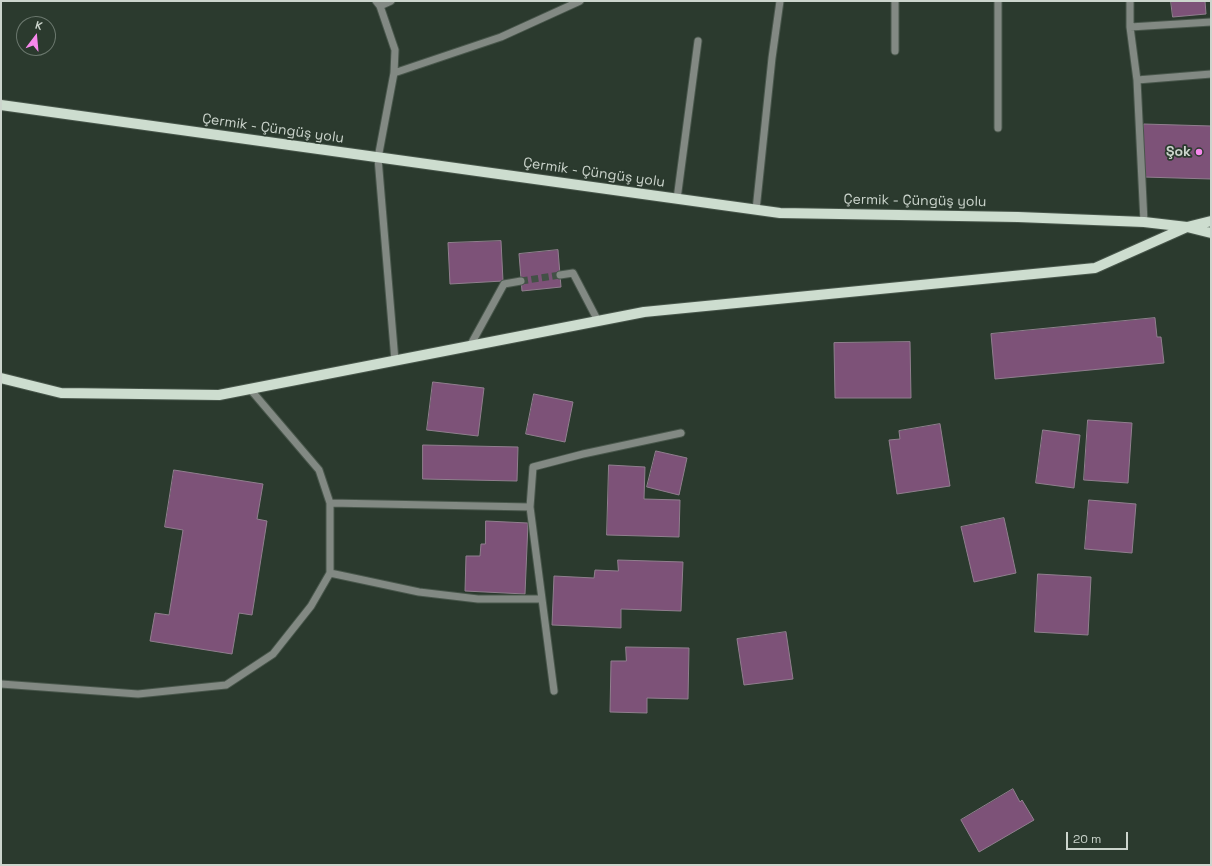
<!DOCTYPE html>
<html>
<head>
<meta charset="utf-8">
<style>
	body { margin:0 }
	#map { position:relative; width:1212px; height:866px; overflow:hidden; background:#2b3a2e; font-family:"Space Grotesk",sans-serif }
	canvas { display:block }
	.frame { position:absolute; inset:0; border:2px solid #ccd5cd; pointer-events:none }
	.north { position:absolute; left:16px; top:16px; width:40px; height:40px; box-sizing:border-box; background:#2b3a2e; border:1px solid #6b786e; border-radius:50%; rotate:16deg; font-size:11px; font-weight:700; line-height:16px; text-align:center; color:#ccd5cd }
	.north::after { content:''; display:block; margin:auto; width:14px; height:18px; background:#f788ec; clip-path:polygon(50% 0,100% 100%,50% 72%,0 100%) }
	.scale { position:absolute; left:1066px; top:832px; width:62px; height:18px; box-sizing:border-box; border:2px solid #ccd5cd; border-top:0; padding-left:5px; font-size:12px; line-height:14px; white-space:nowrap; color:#ccd5cd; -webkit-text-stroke:3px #2b3a2e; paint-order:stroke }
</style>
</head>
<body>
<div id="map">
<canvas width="1212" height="866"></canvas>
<div class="frame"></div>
<div class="north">K</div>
<div class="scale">20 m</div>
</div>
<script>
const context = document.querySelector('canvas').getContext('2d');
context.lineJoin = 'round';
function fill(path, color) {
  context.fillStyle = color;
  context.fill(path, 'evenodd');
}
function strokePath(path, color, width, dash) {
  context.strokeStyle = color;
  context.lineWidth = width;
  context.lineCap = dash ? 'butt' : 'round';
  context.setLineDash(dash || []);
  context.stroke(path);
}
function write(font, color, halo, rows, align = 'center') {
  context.font = font + ' "Space Grotesk",sans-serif';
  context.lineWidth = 3.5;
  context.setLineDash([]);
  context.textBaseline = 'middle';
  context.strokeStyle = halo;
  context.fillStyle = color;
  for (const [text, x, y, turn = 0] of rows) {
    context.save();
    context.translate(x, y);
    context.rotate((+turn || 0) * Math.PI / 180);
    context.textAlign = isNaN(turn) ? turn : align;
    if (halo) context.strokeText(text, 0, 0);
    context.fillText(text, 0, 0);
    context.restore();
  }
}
const building = new Path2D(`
	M1171,1H1205L1206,14L1173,17Z
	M1144,124L1211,126V179L1143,177Z
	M501,241L503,281L450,284L448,243Z
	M558,250L561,287L522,291L519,254Z
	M1155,318L1157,337H1161L1164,363L995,379L991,334Z
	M910,342L911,398H835L834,343Z
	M433,382L484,388L478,436L427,430Z
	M534,394L573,402L565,442L526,434Z
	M1088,420L1132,423L1128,483L1084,480Z
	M940,424L950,486L897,494L889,440L900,439L899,431Z
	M1043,430L1080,435L1074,488L1036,483Z
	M423,445L518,447L517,481L423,479Z
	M656,451L687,458L679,495L647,487Z
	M609,465L645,467L644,499L680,500L679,537L607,535Z
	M174,470L263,484L257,519L267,521L252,615L239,613L232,654L150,641L155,613L169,615L183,530L165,527Z
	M1089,500L1136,504L1132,553L1085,549Z
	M1004,518L1016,573L974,582L961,527Z
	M486,521L528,523L525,594L465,591L466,556H480L481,544H485Z
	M618,560L683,562L681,611L621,609V628L552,625L554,576L594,578L595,570L618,571Z
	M1038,574L1091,577L1088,635L1035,632Z
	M786,632L793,679L744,685L737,639Z
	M626,647L689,648L688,699L647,698V713L610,712L611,661H626Z
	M1013,789L1020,802L1022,800L1034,820L979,852L961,820Z`);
fill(building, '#7d5278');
strokePath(building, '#907f8e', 1);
strokePath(new Path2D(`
	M521,281L560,275`), '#435146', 7, [7, 3.5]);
const minor = new Path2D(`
	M376,1L380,6L395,50L394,73L378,158L395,361
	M895,1V51
	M1130,1V27L1137,80L1144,222
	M380,6L391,1
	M1130,27L1211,22
	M394,73L501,37L580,1
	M1137,80L1211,74
	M998,128V1
	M677,199L698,41
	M756,210L772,58L780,1
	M560,275L573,273L598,321
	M470,346L504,284L521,281
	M330,503L530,507
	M330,573L419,592L478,599H542
	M1,684L138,694L226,685L273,654L311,606L330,573V503L319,470L250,389
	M554,691L530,507L533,467L583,454L681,433`);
const major = new Path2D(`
	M1,105L780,213L1018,217L1144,222L1187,227L1211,233
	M1,378L61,393L219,395L644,312L1095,268L1187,227L1211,221`);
strokePath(minor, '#48564b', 9);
strokePath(major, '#48564b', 12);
strokePath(minor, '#828983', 7);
strokePath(major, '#cdddcf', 10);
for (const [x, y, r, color] of [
	[1199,152,4,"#f788ec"]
]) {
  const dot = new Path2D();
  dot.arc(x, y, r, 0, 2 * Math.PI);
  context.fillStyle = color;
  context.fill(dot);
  strokePath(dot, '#2b3a2e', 1.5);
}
write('14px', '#ccd5cd', '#2b3a2e', [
	["Çermik - Çüngüş yolu",273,129,8],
	["Çermik - Çüngüş yolu",594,173,8],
	["Çermik - Çüngüş yolu",915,201,1]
]);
write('bold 14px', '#ccd5cd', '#2b3a2e', [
	["Şok",1191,152]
], 'right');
</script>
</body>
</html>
